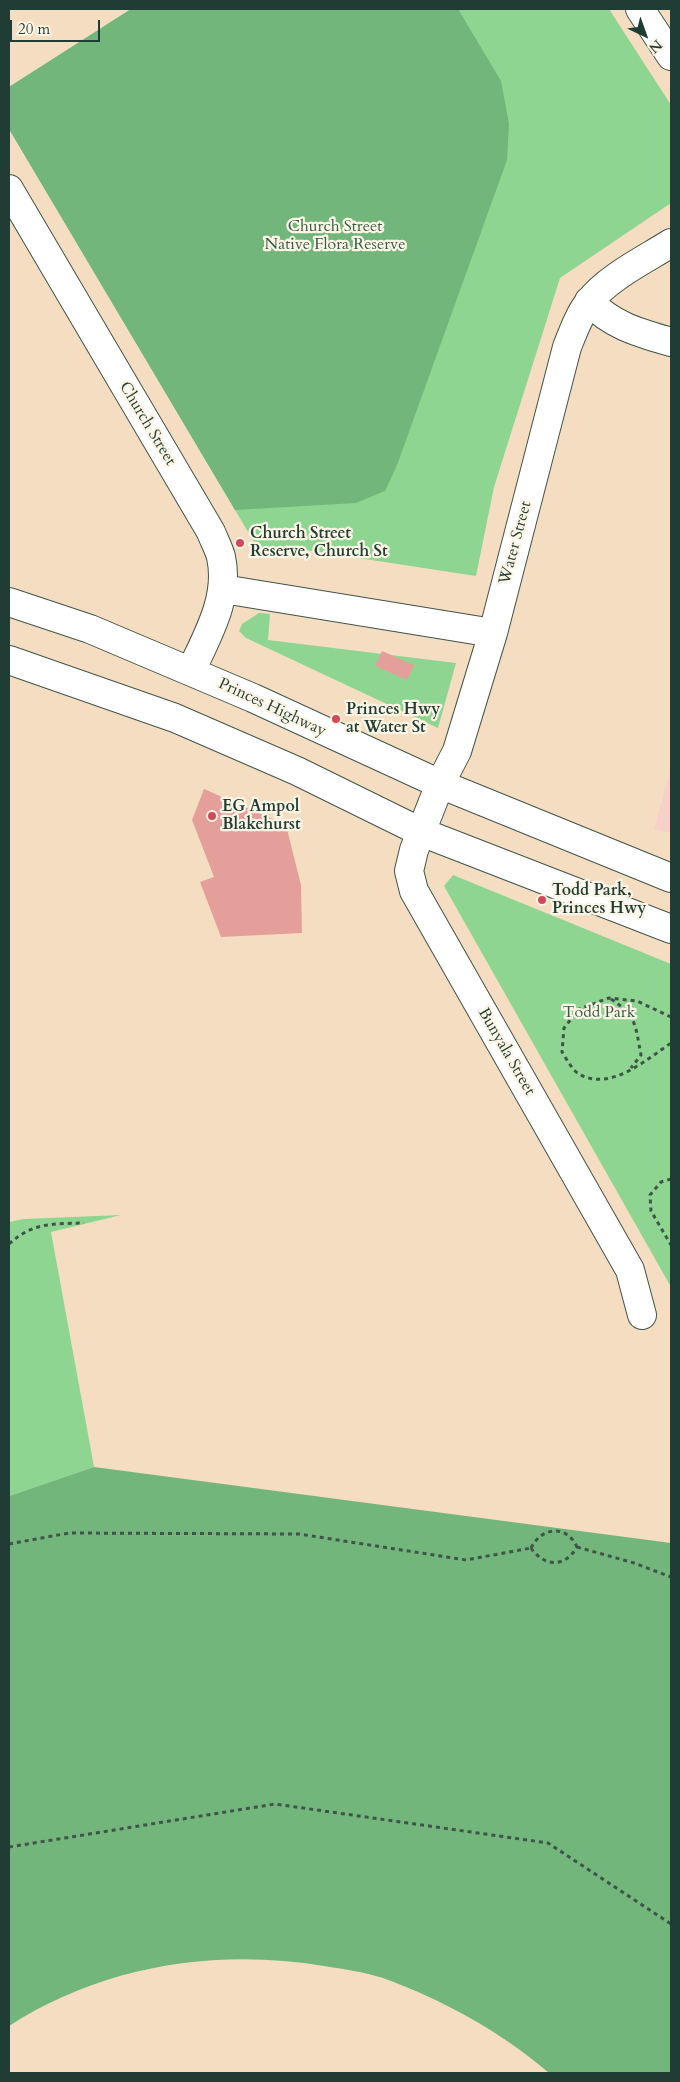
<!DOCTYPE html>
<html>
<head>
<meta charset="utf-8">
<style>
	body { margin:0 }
	#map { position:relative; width:680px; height:2082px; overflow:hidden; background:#f5ddc1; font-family:Cardo,serif }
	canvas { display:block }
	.frame { position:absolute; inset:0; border:10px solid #1f3d34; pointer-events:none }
	.north { position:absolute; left:620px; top:10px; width:50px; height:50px; -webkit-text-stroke:4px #fcf5e5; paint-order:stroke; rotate:138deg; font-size:14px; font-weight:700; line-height:20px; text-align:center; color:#1f3d34 }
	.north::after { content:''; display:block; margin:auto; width:18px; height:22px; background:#1f3d34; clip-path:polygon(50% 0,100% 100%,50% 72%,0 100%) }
	.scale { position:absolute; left:10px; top:20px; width:90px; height:22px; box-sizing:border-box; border:2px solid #1f3d34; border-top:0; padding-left:6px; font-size:15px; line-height:18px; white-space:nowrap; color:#1f3d34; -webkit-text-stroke:4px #fcf5e5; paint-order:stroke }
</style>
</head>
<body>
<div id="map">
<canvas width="680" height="2082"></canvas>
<div class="frame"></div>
<div class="north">N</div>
<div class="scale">20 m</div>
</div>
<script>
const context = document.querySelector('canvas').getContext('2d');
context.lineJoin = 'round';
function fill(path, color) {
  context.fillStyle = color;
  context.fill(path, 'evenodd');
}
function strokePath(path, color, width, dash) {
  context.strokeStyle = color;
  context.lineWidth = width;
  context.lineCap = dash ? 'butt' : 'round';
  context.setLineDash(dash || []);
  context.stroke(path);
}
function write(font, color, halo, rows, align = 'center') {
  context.font = font + ' Cardo,serif';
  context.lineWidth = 4.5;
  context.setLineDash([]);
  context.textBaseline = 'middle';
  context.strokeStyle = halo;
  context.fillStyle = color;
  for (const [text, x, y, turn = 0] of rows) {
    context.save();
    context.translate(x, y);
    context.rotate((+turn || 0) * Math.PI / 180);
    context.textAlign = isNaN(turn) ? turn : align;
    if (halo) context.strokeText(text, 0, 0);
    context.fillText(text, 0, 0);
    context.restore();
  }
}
fill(new Path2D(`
	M671,768V833L654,829Z`), '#f7d0ca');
fill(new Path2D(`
	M131,9H609L671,105V203L560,278L494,487L476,576L306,550L257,547L9,129V87Z
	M259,613L270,614L268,640L456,663L438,728L246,638L239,631L242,624Z
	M453,875L671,964V1287L444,886Z
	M121,1215L51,1232L94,1467L9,1496V1222L24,1219Z`), '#8dd591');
fill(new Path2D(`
	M131,9H458L501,81L509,124L507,160L397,465L385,491L356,503L235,510L9,129V87Z
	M94,1467L671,1543V2073H549C500,2031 443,2000 383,1978C364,1972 343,1969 324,1966C215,1948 102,1966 9,2026V1496Z`), '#72b67b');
fill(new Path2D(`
	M382,651L414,665L407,680L375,666Z
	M204,789L286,825L301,885L302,933L221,937L200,882L214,877L192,820Z`), '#e49f9b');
const minor = new Path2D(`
	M640,9L671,56
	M9,189L211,532C214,540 219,549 221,557C230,598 207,636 191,671
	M589,301C612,326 640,333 671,342
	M223,589L493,633
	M642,1315L630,1270L414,891L409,871L414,850L440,784L457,751L493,633L567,347C573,332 579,315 589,302C607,278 646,259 671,243`);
const highway = new Path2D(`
	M9,602L90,629L253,698L440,784L671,878
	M9,660L175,718L297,771L421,832L671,929`);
strokePath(minor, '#3f5549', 30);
strokePath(highway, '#3f5549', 30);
strokePath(new Path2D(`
	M611,999C637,1016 635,1025 641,1055L631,1068
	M671,1017L637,1001L609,998L579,1009L564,1028L562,1052C566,1058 572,1070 579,1074C610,1092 646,1060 671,1043
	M671,1179L661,1182L650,1195L651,1211L671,1245
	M9,1244C33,1222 53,1224 84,1223
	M9,1544L69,1533L299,1534L466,1560L531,1548
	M577,1547L634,1563L671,1577
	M531,1548C542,1526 567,1525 577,1547
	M531,1548C544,1567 565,1568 577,1547
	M9,1847L275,1804L548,1843L671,1924`), '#3f5549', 3, [4, 4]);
strokePath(minor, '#fff', 28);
strokePath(highway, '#fff', 28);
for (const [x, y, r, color] of [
	[240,543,5,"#d1495b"],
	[336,719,5,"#d1495b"],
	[212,816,5,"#d1495b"],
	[542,900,5,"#d1495b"]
]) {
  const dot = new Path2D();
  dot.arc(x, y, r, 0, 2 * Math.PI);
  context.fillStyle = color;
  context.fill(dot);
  strokePath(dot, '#fcf5e5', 2);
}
write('16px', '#355b47', '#fcf5e5', [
	["Church Street",335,227],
	["Native Flora Reserve",335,245],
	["Todd Park",599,1013]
]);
write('16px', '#1f3d34', '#fcf5e5', [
	["Church Street",147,424,59],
	["Water Street",516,543,-75],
	["Princes Highway",272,708,25],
	["Bunyala Street",506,1052,60]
]);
write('bold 16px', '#1f3d34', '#fcf5e5', [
	["Church Street",250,534],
	["Reserve, Church St",250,552],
	["Princes Hwy",346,710],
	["at Water St",346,728],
	["EG Ampol",222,807],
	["Blakehurst",222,825],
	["Todd Park,",552,891],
	["Princes Hwy",552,909]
], 'left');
</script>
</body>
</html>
